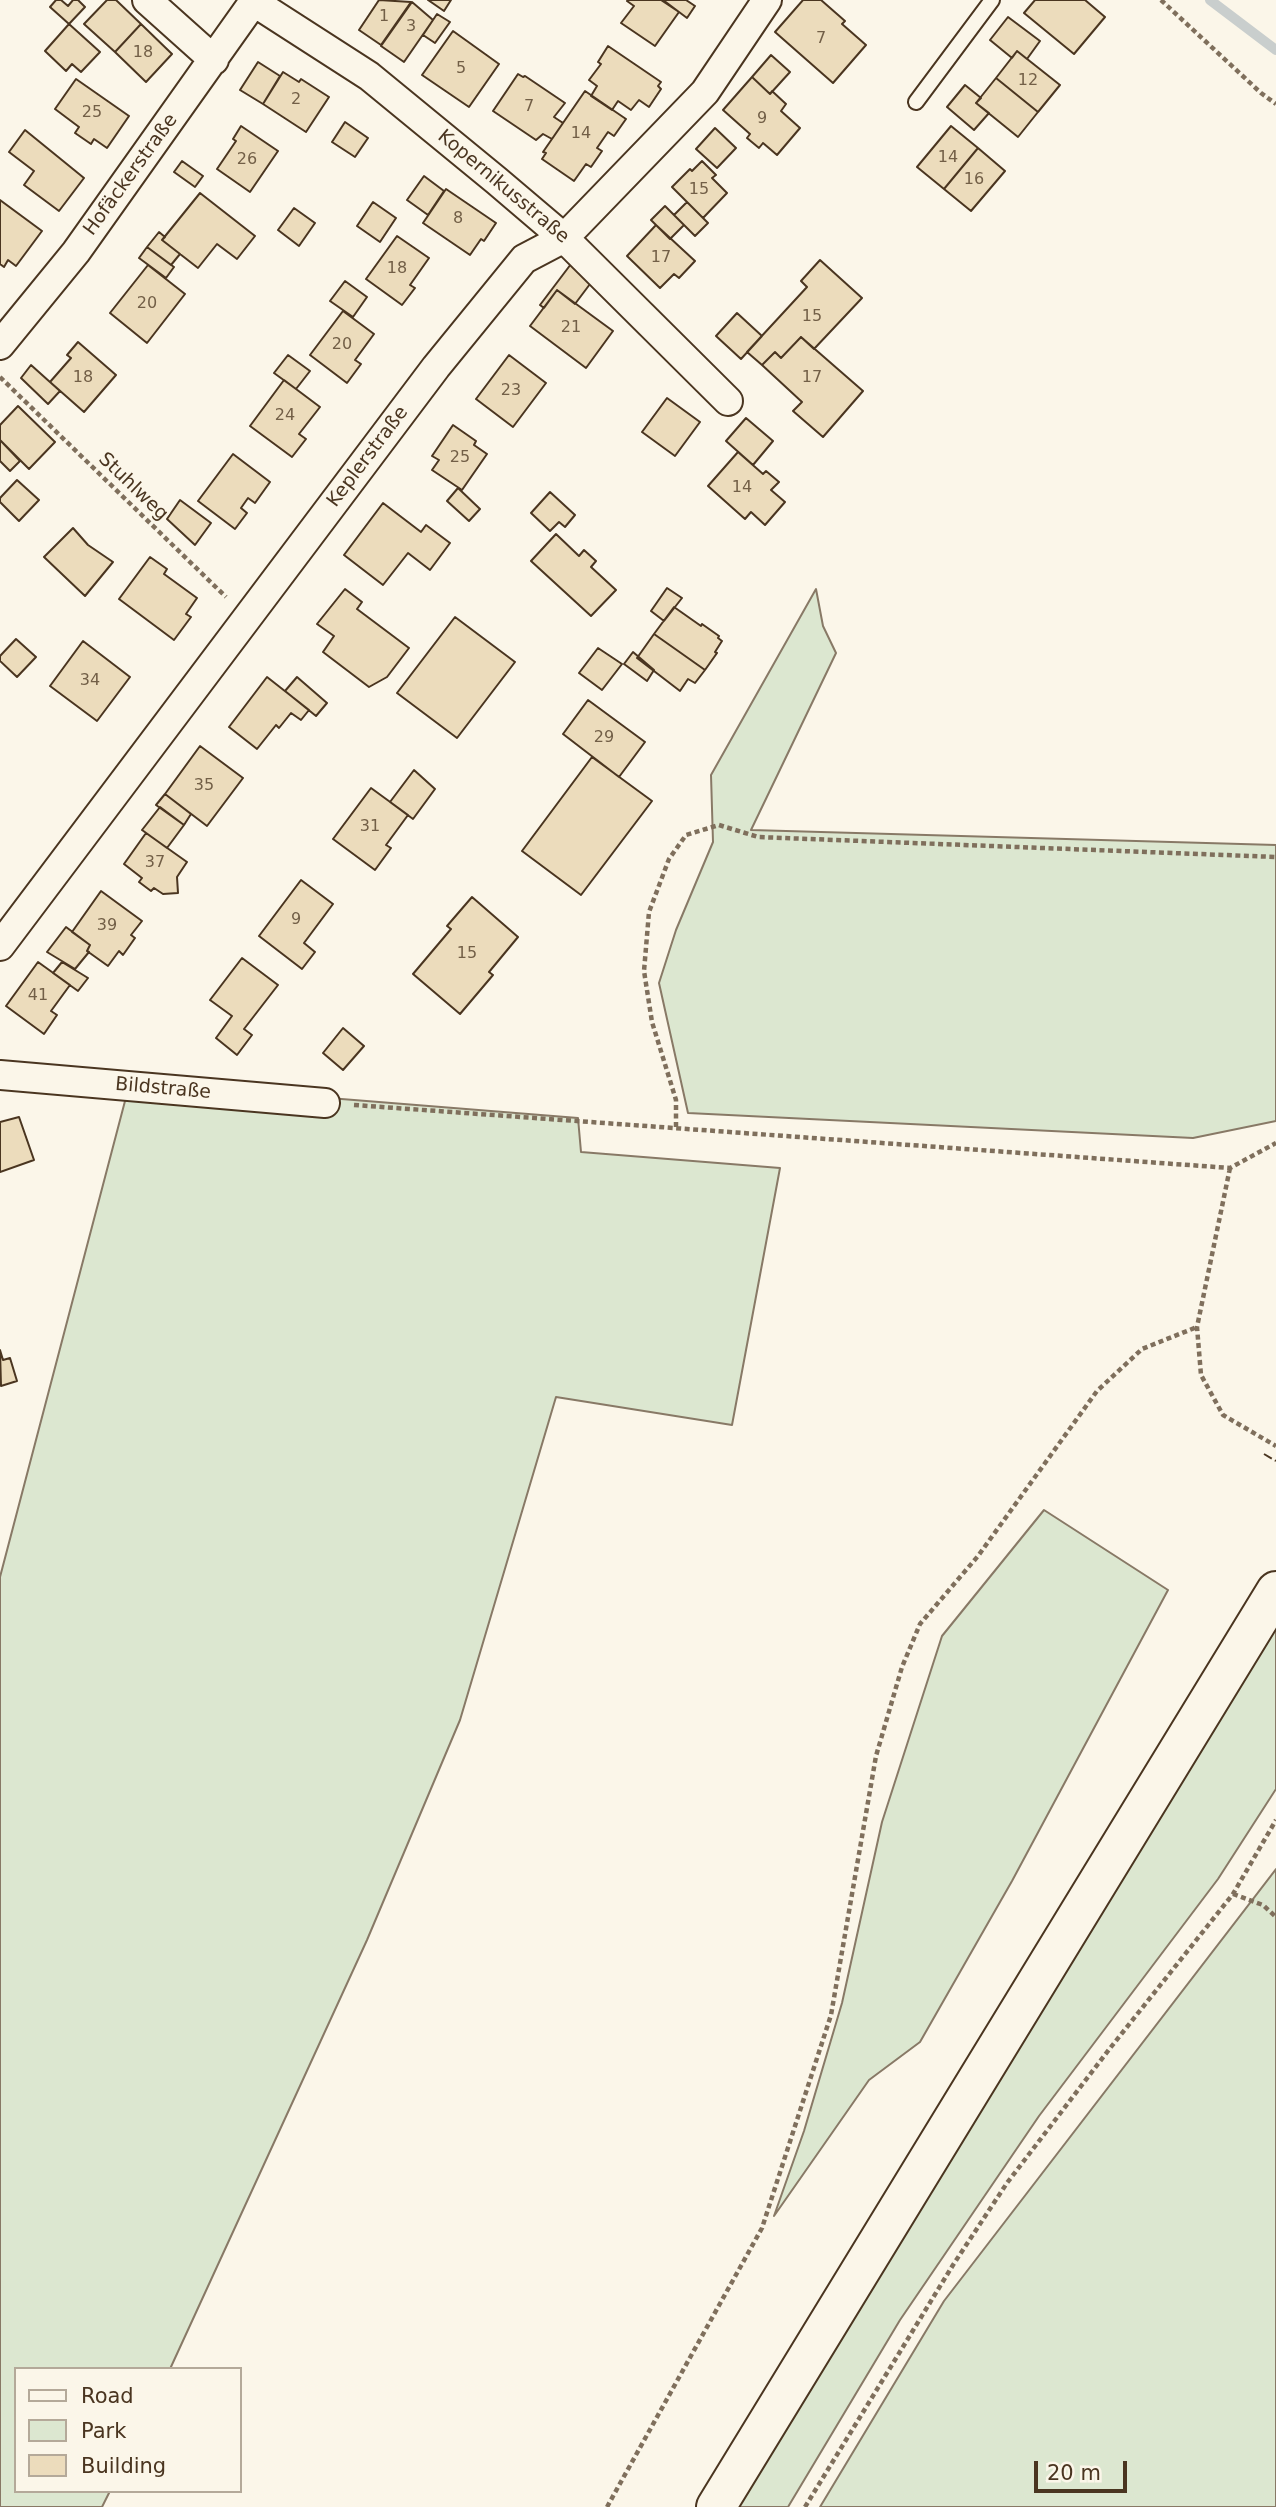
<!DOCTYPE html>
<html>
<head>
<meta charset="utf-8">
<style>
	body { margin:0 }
	#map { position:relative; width:1276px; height:2507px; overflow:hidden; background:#fbf6e9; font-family:"DejaVu Sans",sans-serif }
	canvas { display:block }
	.legend { position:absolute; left:14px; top:2367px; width:228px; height:126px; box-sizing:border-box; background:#fbf6e9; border:2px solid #b4a999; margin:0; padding:9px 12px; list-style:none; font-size:21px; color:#4a3520 }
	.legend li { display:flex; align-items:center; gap:14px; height:35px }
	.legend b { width:35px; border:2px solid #b4a999 }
	.scale { position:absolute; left:1034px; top:2461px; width:93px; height:32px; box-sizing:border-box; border:4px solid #4a3520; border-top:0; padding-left:9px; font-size:21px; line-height:24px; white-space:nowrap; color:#4a3520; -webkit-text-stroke:5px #fbf6e9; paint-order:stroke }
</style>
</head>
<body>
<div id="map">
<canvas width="1276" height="2507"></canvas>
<ul class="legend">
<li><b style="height:9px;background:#fbf6e9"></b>Road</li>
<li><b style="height:19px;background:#dce7d0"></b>Park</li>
<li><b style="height:19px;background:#ecdcbc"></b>Building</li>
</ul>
<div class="scale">20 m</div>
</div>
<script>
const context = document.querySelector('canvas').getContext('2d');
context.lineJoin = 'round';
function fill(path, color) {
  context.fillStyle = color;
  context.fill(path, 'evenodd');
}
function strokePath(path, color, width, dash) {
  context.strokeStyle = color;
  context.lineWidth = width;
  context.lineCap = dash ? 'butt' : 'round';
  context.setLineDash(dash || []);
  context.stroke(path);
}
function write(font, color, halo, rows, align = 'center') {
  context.font = font + ' "DejaVu Sans",sans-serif';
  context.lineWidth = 5;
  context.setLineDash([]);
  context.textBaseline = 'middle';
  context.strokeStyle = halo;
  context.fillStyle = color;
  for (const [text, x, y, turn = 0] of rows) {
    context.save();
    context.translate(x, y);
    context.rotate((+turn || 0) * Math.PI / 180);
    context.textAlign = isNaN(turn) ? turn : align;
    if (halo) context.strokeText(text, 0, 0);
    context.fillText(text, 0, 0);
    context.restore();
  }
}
const green = new Path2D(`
	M816,589L823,626L836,653L751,830L1276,845V1121L1193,1138L688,1113L659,983L676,930L713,842L711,775Z
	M130,1082L578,1118L581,1152L780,1168L732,1425L556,1397L460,1720L367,1940L170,2369H16V2491H110L102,2507H0V1577Z
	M1044,1510L1168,1590L1012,1881L920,2042L869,2080L774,2216L804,2131L842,2003L882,1822L942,1636Z
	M1276,1612V1789L1218,1879L1039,2116L900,2320L788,2507H731Z
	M1276,1869V2507H820L944,2301Z`);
fill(green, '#dce7d0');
strokePath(green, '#887966', 2);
strokePath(new Path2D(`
	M1210,0L1276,50`), '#c9cecd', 10);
const building = new Path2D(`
	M56,0H61L68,6L73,0H78L85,7L69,24L50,7Z
	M107,0H116L141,24L115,52L84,24Z
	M379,0L411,2L381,45L359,30Z
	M428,0H451L444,11Z
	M628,0H661L679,12L655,46L621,23L634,6L627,1Z
	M663,0H686L695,6L687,18Z
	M803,0H821L845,21L842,24L866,45L833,83L775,32Z
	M1035,0H1085L1105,17L1074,54L1024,13Z
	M412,2L433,20L404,62L381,46Z
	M437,14L450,22L435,43L423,35Z
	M1008,17L1040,41L1027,59L1017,51L1012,58L990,40Z
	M69,24L100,52L81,72L72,64L66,71L45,51Z
	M141,24L172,54L146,82L115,52Z
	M453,31L499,64L469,107L422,75Z
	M608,46L661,82L658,86L661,89L649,107L639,100L631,110L618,101L612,110L591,96L597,86L589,80L601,64L598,62Z
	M1017,51L1060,85L1038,112L996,78Z
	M771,55L790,72L770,94L752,77Z
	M258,62L280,76L263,104L240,90Z
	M283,72L299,82L301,79L329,97L306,132L263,104Z
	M518,74L523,77L525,76L565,103L554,117L563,123L552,139L543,134L536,140L493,111Z
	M752,77L770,94L772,91L786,104L781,111L800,128L777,155L763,143L759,148L747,138L750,134L723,110Z
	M996,78L1038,112L1018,137L976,103Z
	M76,79L129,116L107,148L94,139L91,144L75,133L79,127L55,109Z
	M965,85L981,98L976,103L989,113L974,130L947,107Z
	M585,91L626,119L614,136L608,132L597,148L602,151L591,167L586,164L574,181L542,159L546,153L543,152Z
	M345,122L368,138L355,157L332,142Z
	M241,126L278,151L250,192L217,169L236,141L233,139Z
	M951,126L978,148L944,189L917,167Z
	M715,128L736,148L717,168L696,149Z
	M25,130L84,178L59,211L24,185L34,171L9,152Z
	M978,148L1005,171L971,211L944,189Z
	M182,161L203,176L195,187L174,172Z
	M702,161L716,175L712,178L727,193L703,218L672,187L690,169L692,171Z
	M424,176L444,191L428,215L407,200Z
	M446,189L496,223L484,241L481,239L470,255L423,223Z
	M200,193L255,236L237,259L217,244L198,268L162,240Z
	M0,200L42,231L16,266L8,260L4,267L0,264Z
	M373,202L396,218L380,242L357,226Z
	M687,202L708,223L695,236L674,215Z
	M665,206L684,225L670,239L651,220Z
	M294,208L315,223L299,246L278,230Z
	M656,225L695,261L679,278L674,274L660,288L627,256Z
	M159,232L165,237L162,240L180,254L171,265L147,247Z
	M397,236L429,258L410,285L415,288L402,305L366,279Z
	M147,247L174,267L166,278L139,258Z
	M820,260L862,298L814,349L801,337L781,358L775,352L762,365L747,352L807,287L801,281Z
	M571,264L593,280L575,304L557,290L544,308L540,305Z
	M148,265L185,294L147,343L110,313Z
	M345,281L367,297L353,317L330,301Z
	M557,290L613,331L586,368L530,326Z
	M343,311L374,334L355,360L361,364L347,383L310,355Z
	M737,313L762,336L741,359L716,336Z
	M801,337L863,391L823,437L793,411L802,402L762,365L775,352L781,358Z
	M78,342L116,375L84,412L50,382L71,358L67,355Z
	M288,355L310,371L296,389L274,373Z
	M509,355L546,383L513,427L476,399Z
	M31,365L60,391L48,404L21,378Z
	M284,380L320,407L299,434L306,439L292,457L250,426Z
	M667,398L700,422L675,456L642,432Z
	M18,406L55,442L29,469L0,440V425Z
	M746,418L773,441L753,465L726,441Z
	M453,425L476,441L474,445L487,454L462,490L432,470L439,460L432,456Z
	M0,440L20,461L10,471L0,461Z
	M738,452L763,474L766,471L779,482L771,490L785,502L765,525L751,512L745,519L708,486Z
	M233,454L270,482L255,503L248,498L241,508L247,513L235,529L198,501Z
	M17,480L39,500L19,521L0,502V498Z
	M458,488L480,509L469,521L447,501Z
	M550,492L575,515L565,527L559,522L550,531L531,513Z
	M180,500L211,523L195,545L167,519Z
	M383,503L421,532L426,525L450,543L430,570L408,553L383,585L344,555Z
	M73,528L88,545L113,562L85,596L44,557Z
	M556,534L579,556L584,550L596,561L591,567L616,590L591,616L531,561Z
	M150,557L167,569L164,574L197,598L186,614L191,617L174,640L119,599Z
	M667,588L682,598L664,621L651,611Z
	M345,589L362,602L357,609L409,648L387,677L369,687L323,652L334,636L317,624Z
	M674,607L701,626L702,624L719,636L718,638L722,641L715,652L717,653L705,670L654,634Z
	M455,617L515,662L457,738L397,693Z
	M654,634L705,670L695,683L688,679L680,691L637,658Z
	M16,639L36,657L17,677L0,661V656Z
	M83,641L130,677L97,721L50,686Z
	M598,648L622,664L602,690L579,673Z
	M633,652L654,670L647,681L624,664Z
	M267,677L309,710L301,720L291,713L279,728L276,725L257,749L229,727Z
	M297,677L327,703L316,716L285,691Z
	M588,700L645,742L619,777L563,734Z
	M200,746L243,778L207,826L165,794Z
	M592,757L652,801L581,895L522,851Z
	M414,770L435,789L413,819L390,802Z
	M371,788L408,815L386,845L391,848L375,870L333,839Z
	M165,794L191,814L184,825L156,805Z
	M160,807L184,825L167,848L142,830Z
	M146,833L187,862L177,877L178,893L163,894L154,888L151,891L139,882L142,878L124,864Z
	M301,880L333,904L304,943L315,952L302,969L259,936Z
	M101,891L142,921L131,935L135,938L123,955L119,951L108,966L87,951L90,945L72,932Z
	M472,897L518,937L489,972L493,975L460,1014L413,974L451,929L447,926Z
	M66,927L90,945L87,951L89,952L75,969L47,952Z
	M242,958L278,985L244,1029L252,1035L237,1055L216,1038L232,1016L210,1000Z
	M38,962L70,985L51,1011L57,1015L44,1034L6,1006Z
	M62,962L88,978L78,991L53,973Z
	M343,1028L364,1046L343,1070L323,1053Z
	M19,1117L34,1160L0,1172V1122Z
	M0,1350L3,1360L10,1358L17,1381L1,1386Z`);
fill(building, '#ecdcbc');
strokePath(building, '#4a3520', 2);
const lane = new Path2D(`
	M916,102L992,0`);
const street = new Path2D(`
	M147,0L214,60
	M254,2L369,76L497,181L564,238L728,401
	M0,345L76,252L255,0
	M0,946L436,367L524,259L564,238L705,92L767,0
	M0,1075L325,1103`);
const secondary = new Path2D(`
	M716,2507L1276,1591`);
strokePath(lane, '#4a3520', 18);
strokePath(street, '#4a3520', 32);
strokePath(secondary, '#4a3520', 42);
strokePath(new Path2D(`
	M1161,0L1261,93L1276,104
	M0,377L226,597
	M354,1105L1230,1168L1276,1143
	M676,1127V1100L652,1022L644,971L649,912L669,859L686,835L719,825L758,837L1276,857
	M1230,1168L1197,1327L1201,1375L1223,1415L1276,1446
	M1233,1894L1263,1905L1276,1917
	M607,2507L762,2228L831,2015L876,1756L902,1667L920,1624L978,1556L1097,1391L1142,1349L1197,1327
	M805,2507L953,2265L1007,2183L1111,2047L1233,1894L1276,1820`), '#7f6f5c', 4.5, [5, 3.5]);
strokePath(lane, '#fbf6e9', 14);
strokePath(street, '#fbf6e9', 28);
strokePath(secondary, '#fbf6e9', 38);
strokePath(new Path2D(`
	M1264,1454L1276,1461`), '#4a3520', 2, [9, 3.5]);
write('16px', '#725f47', null, [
	["1",384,17],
	["3",411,27],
	["7",821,39],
	["18",143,53],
	["5",461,69],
	["12",1028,81],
	["2",296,100],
	["7",529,107],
	["25",92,113],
	["9",762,119],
	["14",581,134],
	["14",948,158],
	["26",247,160],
	["16",974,180],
	["15",699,190],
	["8",458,219],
	["17",661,258],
	["18",397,269],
	["20",147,304],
	["15",812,317],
	["21",571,328],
	["20",342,345],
	["18",83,378],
	["17",812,378],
	["23",511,391],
	["24",285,416],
	["25",460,458],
	["14",742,488],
	["34",90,681],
	["29",604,738],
	["35",204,786],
	["31",370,827],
	["37",155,863],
	["9",296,920],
	["39",107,926],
	["15",467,954],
	["41",38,996]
]);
write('19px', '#4a3520', '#fbf6e9', [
	["Hofäckerstraße",131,175,-54],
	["Kopernikusstraße",503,187,40],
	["Keplerstraße",368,457,-53],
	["Stuhlweg",133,487,44],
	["Bildstraße",163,1089,5]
]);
</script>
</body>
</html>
